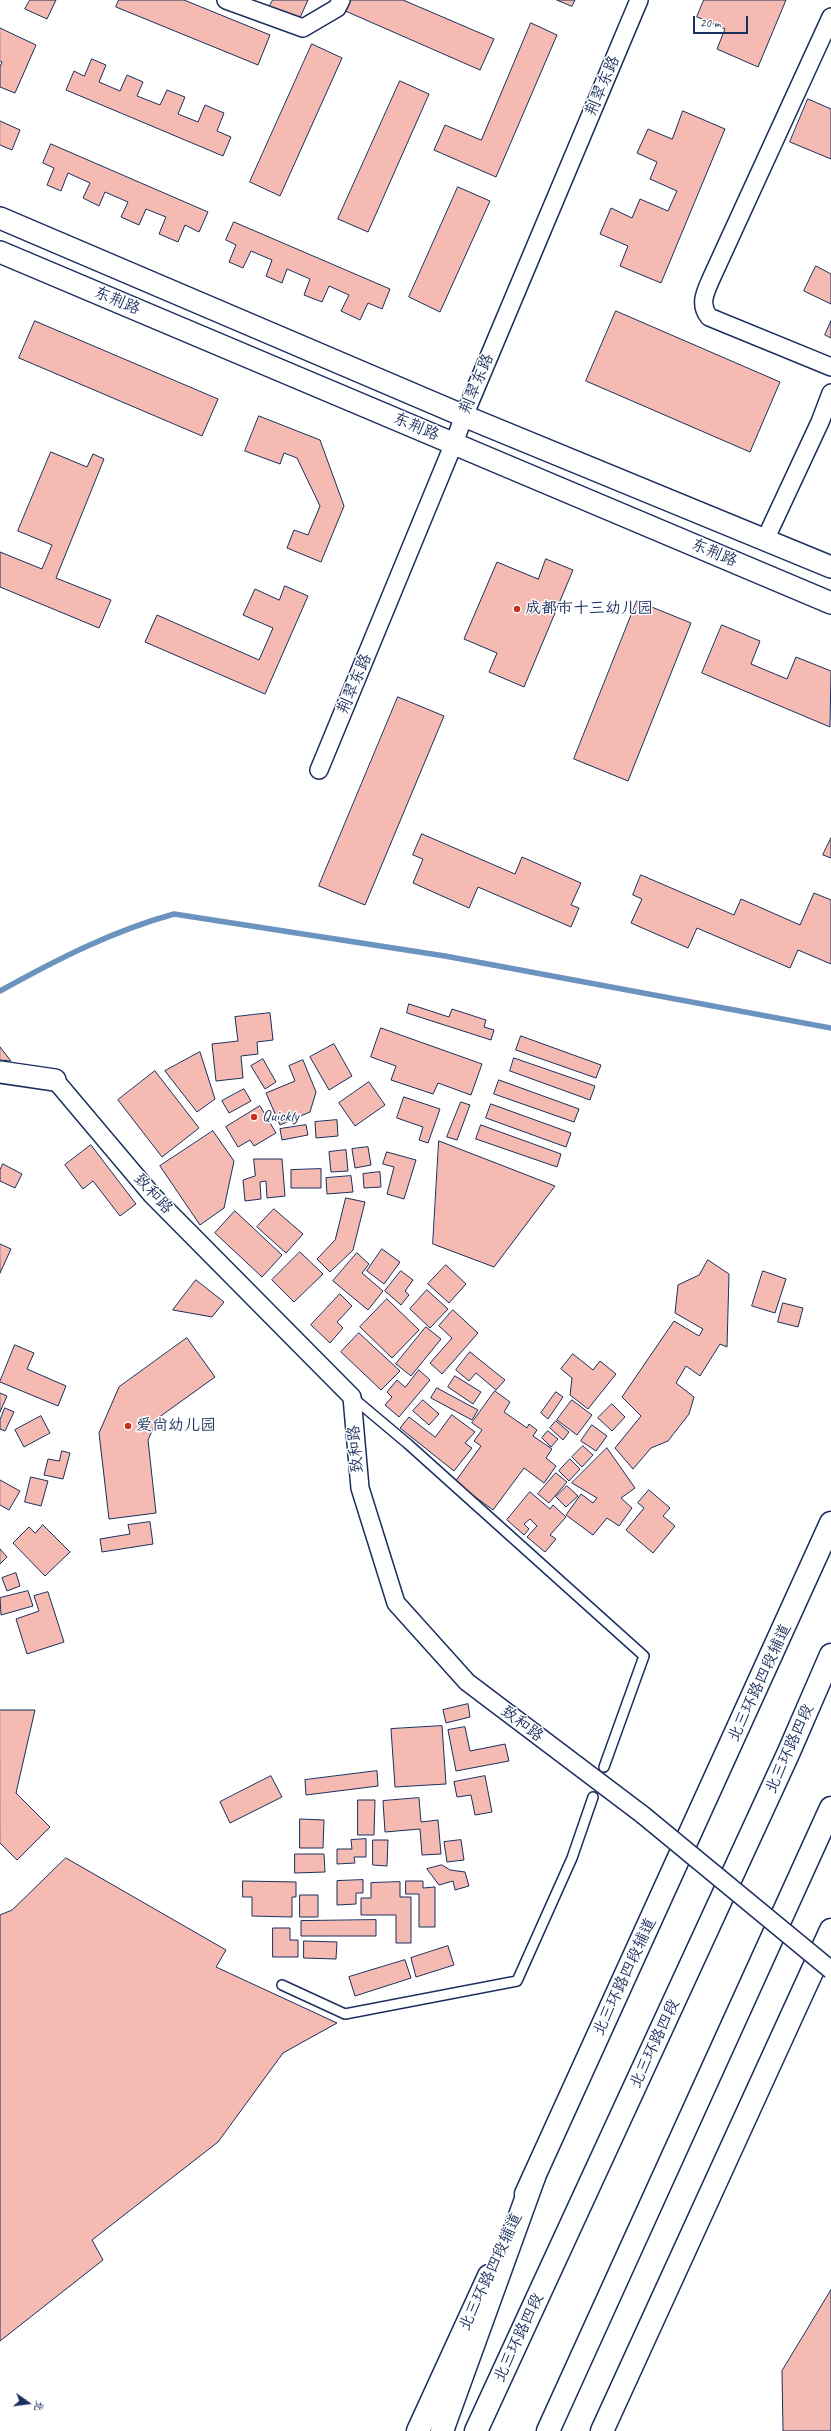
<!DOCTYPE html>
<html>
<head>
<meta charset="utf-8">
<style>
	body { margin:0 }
	#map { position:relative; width:831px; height:2431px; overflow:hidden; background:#fff; font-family:Caveat,"LXGW WenKai TC",sans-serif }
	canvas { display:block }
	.north { position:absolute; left:8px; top:2383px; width:40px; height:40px; -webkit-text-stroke:3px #fff; paint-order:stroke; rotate:104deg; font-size:11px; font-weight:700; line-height:16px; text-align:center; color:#1b2f5e }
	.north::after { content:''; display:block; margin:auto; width:14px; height:18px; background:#1b2f5e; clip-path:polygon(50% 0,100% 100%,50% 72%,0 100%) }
	.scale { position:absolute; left:693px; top:16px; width:55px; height:18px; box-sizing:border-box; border:2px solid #1b2f5e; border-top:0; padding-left:5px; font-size:12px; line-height:14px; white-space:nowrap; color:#1b2f5e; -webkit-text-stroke:3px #fff; paint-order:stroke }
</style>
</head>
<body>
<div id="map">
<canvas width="831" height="2431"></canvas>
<div class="north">北</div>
<div class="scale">20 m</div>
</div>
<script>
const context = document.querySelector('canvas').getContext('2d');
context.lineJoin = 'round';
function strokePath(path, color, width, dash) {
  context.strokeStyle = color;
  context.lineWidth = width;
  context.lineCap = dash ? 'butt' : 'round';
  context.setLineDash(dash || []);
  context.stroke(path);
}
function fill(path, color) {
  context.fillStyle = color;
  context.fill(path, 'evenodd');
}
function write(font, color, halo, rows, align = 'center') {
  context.font = font + ' Caveat,"LXGW WenKai TC",sans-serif';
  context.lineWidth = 3;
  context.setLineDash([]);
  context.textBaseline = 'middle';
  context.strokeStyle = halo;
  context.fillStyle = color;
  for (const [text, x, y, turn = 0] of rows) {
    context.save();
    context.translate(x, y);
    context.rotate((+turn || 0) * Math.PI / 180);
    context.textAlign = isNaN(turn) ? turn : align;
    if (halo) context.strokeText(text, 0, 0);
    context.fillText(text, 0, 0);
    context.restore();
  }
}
strokePath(new Path2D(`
	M0,991C56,960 112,931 174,914L445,956L831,1028`), '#6b93bf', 5.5);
const building = new Path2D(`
	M30,0H56L47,19L25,9Z
	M119,0H184L270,35L258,65L116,7Z
	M273,0H308L299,20L269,7Z
	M347,0H403L494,39L480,70L343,10Z
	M557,0H575L572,6Z
	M704,0H786L758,67L717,49L725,29L697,17Z
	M531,23L557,35L496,177L434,150L445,125L481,140Z
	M0,28L36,45L15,93L0,87V67L2,62L0,61Z
	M312,44L342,58L280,196L250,182Z
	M92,59L106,65L99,82L120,91L127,75L143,82L137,96L160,105L167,90L185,97L178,114L198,122L205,105L224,113L217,131L231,137L223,156L66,90L74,71L84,76Z
	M400,81L429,94L368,232L338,219Z
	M808,99L831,109V159L790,142Z
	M683,111L725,129L661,283L620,266L628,246L600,234L611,208L632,218L640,199L668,211L677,191L650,179L657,162L637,153L648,129L672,139Z
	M0,121L20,130L12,150L0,145Z
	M51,144L208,212L199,232L185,225L178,242L159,234L166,217L146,209L139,225L121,217L128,202L105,192L99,206L83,198L90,183L68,173L61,191L47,185L54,168L43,163Z
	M458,187L490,201L440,312L409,297Z
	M234,222L390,289L382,309L368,303L360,320L341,311L349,295L329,286L322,302L304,295L310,279L287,269L282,283L266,276L272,260L251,251L243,268L229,262L236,245L226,240Z
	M816,266L831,274V304L804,291Z
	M616,311L780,382L750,452L586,381Z
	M35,321L218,399L202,436L19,358Z
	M831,321V338L825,335Z
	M259,416L320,440L344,506L321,562L287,548L294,530L308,535L320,506L297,458L284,453L280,464L245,451Z
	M51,452L87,467L93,454L104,459L56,578L111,600L99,628L0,587V552L42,569L52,545L18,531Z
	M546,559L573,570L524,687L489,672L497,653L464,639L497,562L538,579Z
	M285,586L308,596L265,694L145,642L157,615L259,660L273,628L243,615L255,589L279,600Z
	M637,601L691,623L628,781L574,759Z
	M722,625L760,641L751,664L787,679L796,657L831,671L830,727L702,673Z
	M398,697L444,716L365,905L319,886Z
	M422,834L515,874L522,857L581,883L571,905L579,908L571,927L478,887L469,908L413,883L423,859L413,855Z
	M831,838V858L823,855Z
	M641,875L734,915L741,899L800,925L814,893L831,900V964L798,950L790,968L697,928L688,948L631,923L642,899L633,895Z
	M409,1004L449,1017L452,1009L486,1020L484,1027L494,1030L491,1040L407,1013Z
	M270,1013L273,1040L257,1042L258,1054L241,1056L243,1078L216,1081L212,1044L238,1041L235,1017Z
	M381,1028L482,1064L471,1095L438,1083L433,1094L391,1080L396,1066L371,1057Z
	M521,1036L601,1065L596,1078L516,1050Z
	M334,1044L352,1076L329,1090L310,1057Z
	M0,1047L11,1061L0,1060Z
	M200,1052L215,1099L197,1112L165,1071Z
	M514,1058L595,1086L590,1100L510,1071Z
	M263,1059L276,1082L265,1089L251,1066Z
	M303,1060L316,1092L310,1112L280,1125L266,1093L295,1081L289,1066Z
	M155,1071L199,1128L162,1157L118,1100Z
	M499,1080L579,1109L574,1122L494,1094Z
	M369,1082L385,1105L355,1126L339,1103Z
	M244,1089L251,1101L229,1113L222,1101Z
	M404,1097L440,1109L428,1143L419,1140L423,1127L397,1118Z
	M461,1102L470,1105L457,1140L447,1137Z
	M491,1104L571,1133L566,1147L486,1118Z
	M260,1106L276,1133L254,1146L250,1140L238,1147L226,1127Z
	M337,1120L338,1136L316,1138L315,1122Z
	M306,1125L308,1135L282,1140L280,1129Z
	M481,1125L561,1154L557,1167L476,1139Z
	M213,1131L234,1161L224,1208L200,1225L160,1166Z
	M439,1141L555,1186L494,1267L433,1244Z
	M91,1145L136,1204L120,1216L93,1181L83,1189L65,1165Z
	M368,1147L371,1165L355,1168L352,1149Z
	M346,1150L348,1171L331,1172L329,1152Z
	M387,1152L416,1160L404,1199L387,1194L394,1167L383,1164Z
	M254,1159H282L285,1196L267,1198L266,1181L260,1182L261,1199L245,1201L243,1180L255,1176Z
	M3,1164L22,1174L15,1188L0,1181V1170Z
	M321,1169V1188H291V1170Z
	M380,1172L381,1187L364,1188L363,1174Z
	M351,1176L353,1192L327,1194L326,1178Z
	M346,1198L365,1202L353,1250L330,1272L317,1259L335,1240Z
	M274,1209L303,1234L286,1253L257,1227Z
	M235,1211L282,1255L262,1277L215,1233Z
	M0,1244L11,1249L0,1273Z
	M382,1249L400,1262L384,1284L367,1271Z
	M300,1252L323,1274L294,1302L272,1280Z
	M357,1253L369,1264L362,1273L383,1291L368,1310L333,1281Z
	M708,1260L729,1274L727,1347L720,1344L700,1376L686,1366L676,1383L694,1397L689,1414L668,1441L651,1448L633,1469L615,1448L641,1416L622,1397L674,1321L699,1336L703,1329L675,1313L678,1285L699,1275Z
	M446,1265L466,1284L449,1303L428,1284Z
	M401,1271L413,1280L405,1291L409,1295L401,1305L385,1291Z
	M763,1271L786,1279L775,1313L752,1306Z
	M196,1280L224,1302L212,1317L173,1310Z
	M427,1290L448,1309L430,1328L410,1309Z
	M340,1294L352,1306L337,1322L343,1328L330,1343L311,1325Z
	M387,1299L419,1330L392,1358L360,1327Z
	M783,1303L803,1308L798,1327L778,1322Z
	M453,1310L478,1333L442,1374L430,1363L452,1338L439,1326Z
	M426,1327L441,1339L411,1376L396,1364Z
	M359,1333L400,1371L381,1390L341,1352Z
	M187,1338L215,1377L158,1418L148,1440L156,1513L109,1519L99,1433L119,1387Z
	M15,1345L34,1353L27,1369L66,1386L58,1406L0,1382Z
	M470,1352L505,1380L496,1390L476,1373L469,1381L456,1370Z
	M573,1354L593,1370L600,1361L616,1374L588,1409L570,1395L572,1378L561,1369Z
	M419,1370L430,1380L399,1417L385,1405L392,1397L387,1392L397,1380L405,1387Z
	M455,1376L481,1392L473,1404L448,1387Z
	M437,1388L478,1410L472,1420L431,1398Z
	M495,1391L510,1402L504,1412L527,1428L529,1424L537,1430L533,1436L552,1449L546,1458L556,1466L544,1483L524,1468L493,1510L455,1482L481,1446L474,1441L482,1430L472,1423Z
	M556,1392L563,1397L548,1419L541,1413Z
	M0,1393L7,1396L0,1412Z
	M423,1400L439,1414L429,1425L413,1411Z
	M572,1400L592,1415L577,1435L557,1420Z
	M612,1404L625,1417L612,1431L598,1418Z
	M5,1408L14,1412L5,1431L0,1429V1420Z
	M452,1415L475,1432L465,1443L472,1448L454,1471L400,1428L409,1417L435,1437Z
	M41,1416L50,1433L24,1447L15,1430Z
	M556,1421L569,1432L563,1440L550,1428Z
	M592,1425L607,1436L596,1451L581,1441Z
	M548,1431L558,1439L551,1447L542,1438Z
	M583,1446L593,1455L582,1467L572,1457Z
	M607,1448L635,1488L621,1498L632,1508L619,1526L607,1518L593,1535L566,1515L581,1494L593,1503L597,1498L572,1483Z
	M62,1451L70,1453L63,1479L44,1475L48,1459L59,1461Z
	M570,1459L580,1469L569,1481L559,1471Z
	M556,1473L567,1482L549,1503L538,1494Z
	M31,1477L48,1481L41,1506L25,1502Z
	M0,1480L20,1491L9,1510L0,1505Z
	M567,1486L578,1496L566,1507L556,1497Z
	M649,1490L670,1508L663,1516L675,1526L653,1553L626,1530L644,1508L638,1503Z
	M530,1492L550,1509L553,1505L566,1517L550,1535L556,1539L545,1552L527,1537L537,1526L530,1519L524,1524L529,1529L524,1535L507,1520Z
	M150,1522L153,1544L102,1552L100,1539L130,1534L128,1525Z
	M43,1525L70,1552L45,1576L13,1543L29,1527L35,1533Z
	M0,1549L7,1557L0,1564Z
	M16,1573L20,1586L7,1591L2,1578Z
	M28,1591L33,1606L1,1615L0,1598Z
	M48,1592L64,1642L27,1654L16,1619L39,1611L34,1596Z
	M468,1704L470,1717L446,1723L443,1710Z
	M0,1710H35L16,1793L50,1827L17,1860L0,1843Z
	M442,1726L446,1784L395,1787L391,1729Z
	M465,1727L470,1751L505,1744L509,1761L456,1771L448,1730Z
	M377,1771L378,1786L306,1795L305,1780Z
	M271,1776L282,1797L230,1823L220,1802Z
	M485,1776L492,1812L475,1815L471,1795L457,1797L454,1782Z
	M419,1798L421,1822L438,1820L441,1854L422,1855L420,1829L385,1832L383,1801Z
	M358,1800H375L374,1835H358Z
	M300,1819L324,1820L323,1848H300Z
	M366,1839V1857H354L355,1863L337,1864V1849H352L351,1840Z
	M373,1840H388L387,1866L373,1865Z
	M461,1840L464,1860L447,1862L444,1842Z
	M295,1854H324L325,1872L295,1873Z
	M66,1858L226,1950L216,1967L337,2023L283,2053L218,2142L92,2240L103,2260L0,2341V1915L12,1910Z
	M442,1865L450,1870L465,1872L469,1886L455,1890L453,1881L439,1885L427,1869Z
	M363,1880V1893H356V1904L337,1905V1881Z
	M243,1881L296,1882V1897H292V1917L252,1916V1897H243Z
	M406,1881H423V1888L435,1887V1927H419V1894H406Z
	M400,1882V1897H411V1943H396V1915H361V1898H371V1883Z
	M300,1895H318V1917H300Z
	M376,1920V1936H301V1921Z
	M273,1928H290V1940H298V1957H273Z
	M304,1941L337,1942L336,1959L304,1958Z
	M448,1946L454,1965L416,1977L411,1958Z
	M405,1960L411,1978L355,1996L349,1977Z
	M831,2290V2431H783L782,2371Z`);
fill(building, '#f5bab1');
strokePath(building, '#1b2f5e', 1);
const service = new Path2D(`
	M352,1397L408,1444L644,1656L604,1767
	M282,1985L345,2014L517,1981L572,1858L593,1797`);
const minor = new Path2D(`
	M226,0L303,28L337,8L341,0
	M831,17L711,279C705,293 699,304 709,317L831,367
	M765,540L820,422L831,393
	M319,770L454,443L464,416L639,0
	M55,1080L152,1195L352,1397L360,1488L396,1603L467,1682L643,1815`);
const tertiary = new Path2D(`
	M0,218L464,416L831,567
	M0,252L831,603
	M0,1072L55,1080`);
const secondary = new Path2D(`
	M526,2194L831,1523
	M418,2431L489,2276
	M602,2431L831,1930`);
const trunk = new Path2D(`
	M442,2431L534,2177
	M476,2431L788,1754L831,1655
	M548,2431L831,1808`);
strokePath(service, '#1b2f5e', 12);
strokePath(minor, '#1b2f5e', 20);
strokePath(tertiary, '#1b2f5e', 24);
strokePath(secondary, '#1b2f5e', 25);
strokePath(trunk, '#1b2f5e', 25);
strokePath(service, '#fff', 9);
strokePath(minor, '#fff', 17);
strokePath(tertiary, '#fff', 21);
strokePath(secondary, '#fff', 22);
strokePath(trunk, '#fff', 22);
const minorBridge = new Path2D(`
	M643,1815L831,1970`);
strokePath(minorBridge, '#1b2f5e', 20, []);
strokePath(minorBridge, '#fff', 17);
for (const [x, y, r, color] of [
	[517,609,4,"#c8321e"],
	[254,1117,4,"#c8321e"],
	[128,1426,4,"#c8321e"]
]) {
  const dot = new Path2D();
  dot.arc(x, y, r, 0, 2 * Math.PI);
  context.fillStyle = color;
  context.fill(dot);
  strokePath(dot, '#fff', 1.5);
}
write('16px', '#1b2f5e', '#fff', [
	["荆翠东路",603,86,-67],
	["东荆路",117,301,23],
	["荆翠东路",477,384,-67],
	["东荆路",416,427,23],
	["东荆路",714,553,23],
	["荆翠东路",355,684,-67],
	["致和路",153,1194,47],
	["致和路",356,1449,-95],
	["北三环路四段辅道",760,1683,-65],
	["致和路",522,1724,37],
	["北三环路四段",790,1749,-66],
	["北三环路四段辅道",625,1977,-65],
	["北三环路四段",655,2044,-65],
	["北三环路四段辅道",491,2272,-65],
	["北三环路四段",519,2338,-65]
]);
write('16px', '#1b2f5e', '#fff', [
	["成都市十三幼儿园",525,609],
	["Quickly",262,1117],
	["爱尚幼儿园",136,1426]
], 'left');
</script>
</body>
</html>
